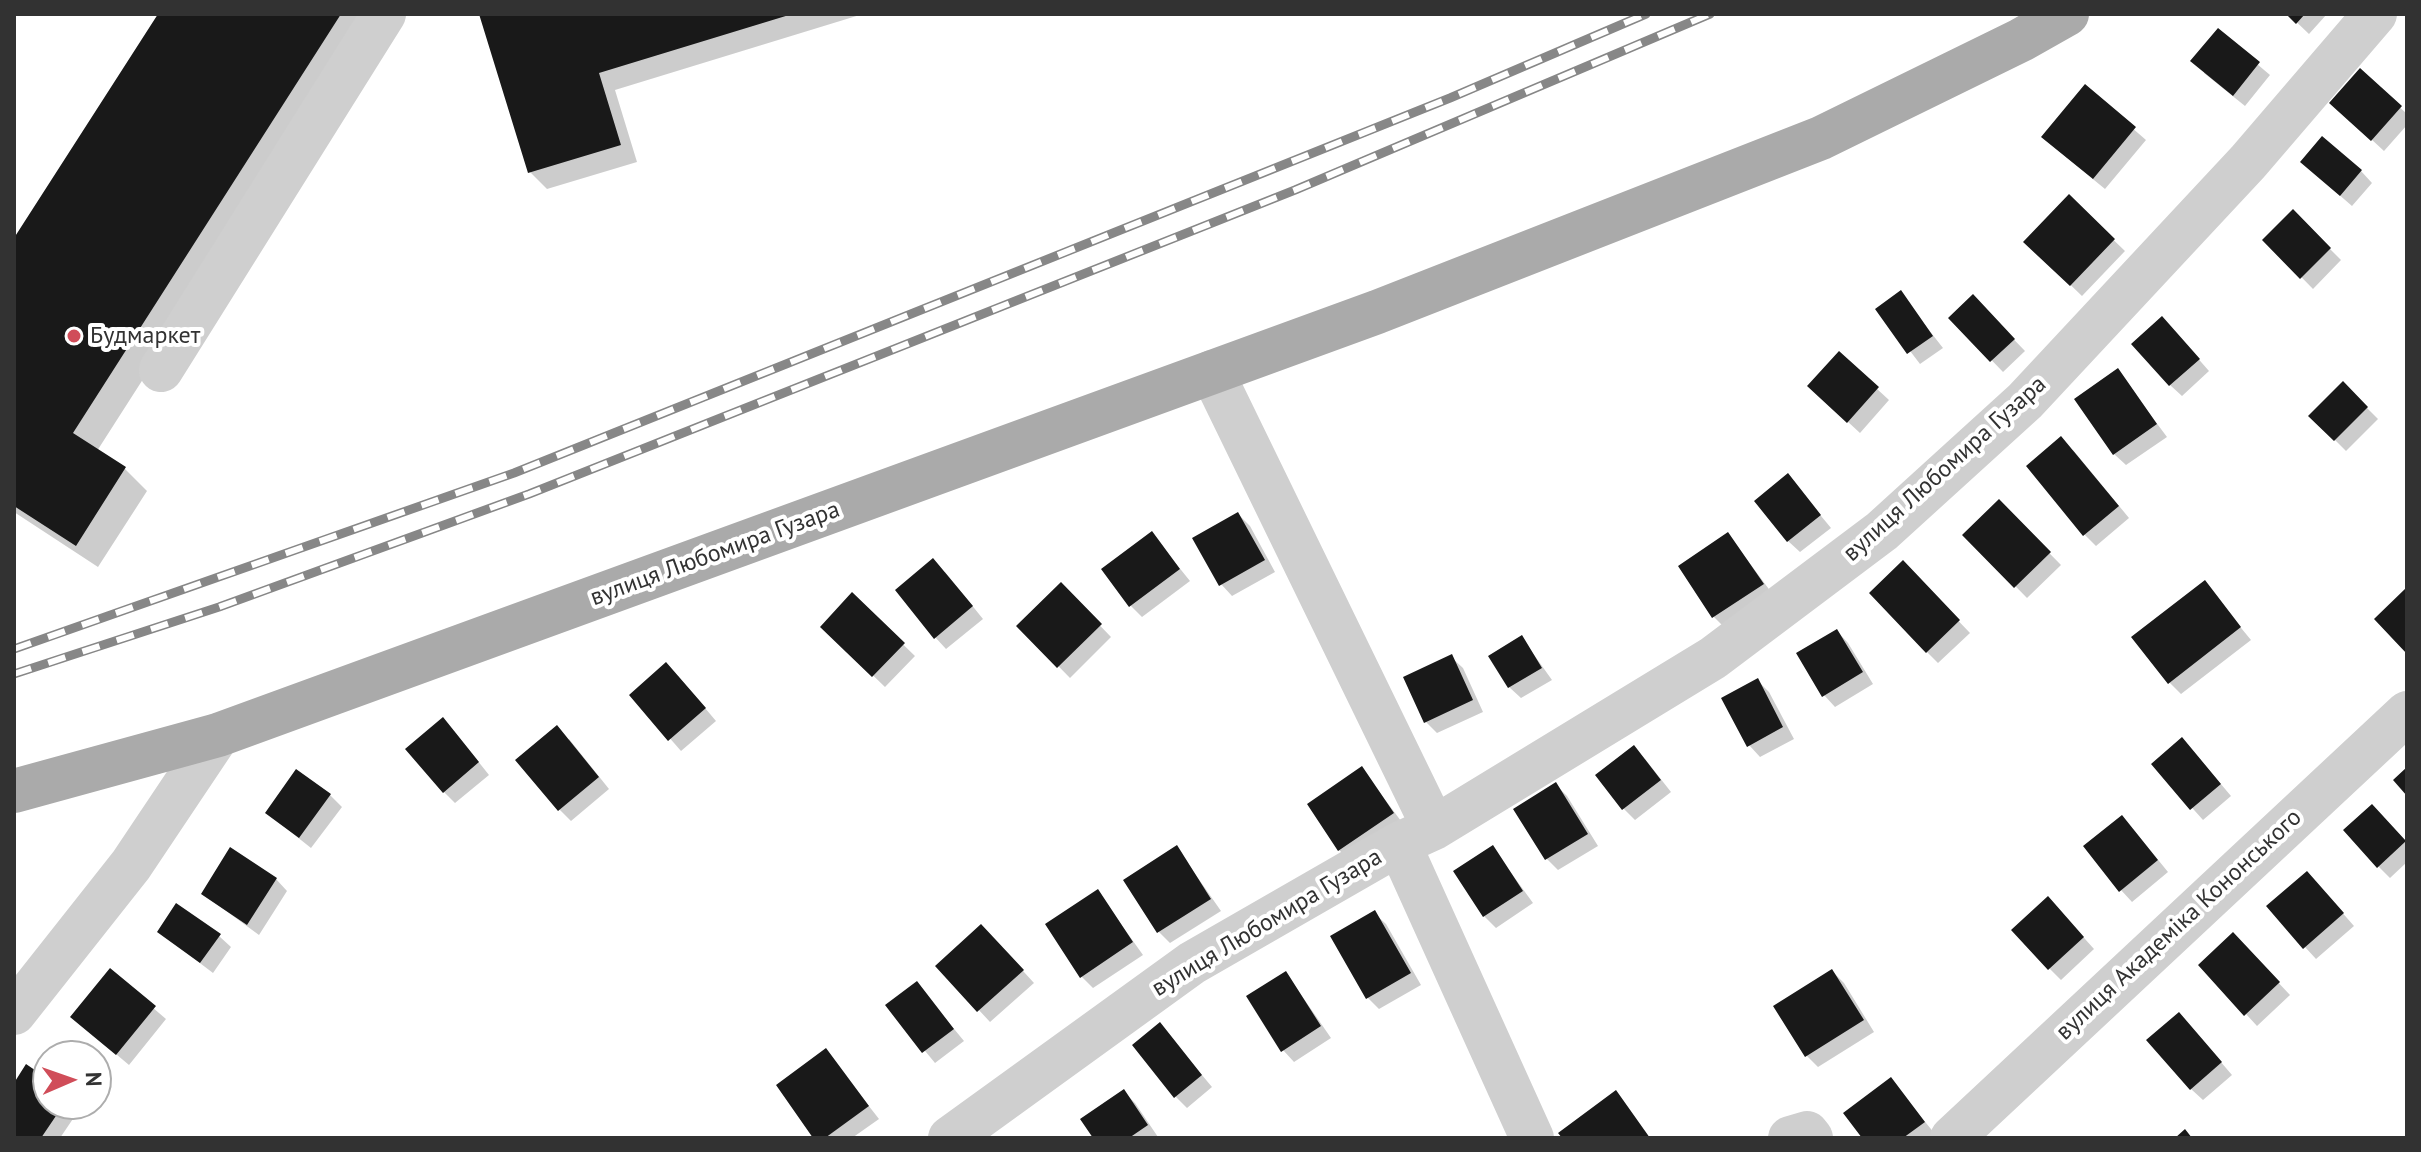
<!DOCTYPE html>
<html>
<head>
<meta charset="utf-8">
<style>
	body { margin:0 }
	#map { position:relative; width:2421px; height:1152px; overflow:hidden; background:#fff; font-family:"PT Sans",sans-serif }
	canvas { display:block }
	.frame { position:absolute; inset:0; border:16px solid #323232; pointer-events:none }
	.north { position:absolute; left:32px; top:1040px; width:80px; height:80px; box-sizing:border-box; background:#fff; border:2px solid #adadad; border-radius:50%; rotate:88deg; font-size:22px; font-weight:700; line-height:32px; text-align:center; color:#323232 }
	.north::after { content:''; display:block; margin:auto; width:28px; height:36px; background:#d04d59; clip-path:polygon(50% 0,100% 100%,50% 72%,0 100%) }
</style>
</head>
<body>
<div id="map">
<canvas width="2421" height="1152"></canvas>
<div class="frame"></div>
<div class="north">N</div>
</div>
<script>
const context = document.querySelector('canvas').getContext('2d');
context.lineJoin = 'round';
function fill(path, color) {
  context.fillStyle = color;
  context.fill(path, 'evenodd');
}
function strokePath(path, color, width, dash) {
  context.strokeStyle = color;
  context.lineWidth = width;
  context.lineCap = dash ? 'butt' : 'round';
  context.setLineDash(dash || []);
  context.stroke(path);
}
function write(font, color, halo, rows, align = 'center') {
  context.font = font + ' "PT Sans",sans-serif';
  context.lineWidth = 8;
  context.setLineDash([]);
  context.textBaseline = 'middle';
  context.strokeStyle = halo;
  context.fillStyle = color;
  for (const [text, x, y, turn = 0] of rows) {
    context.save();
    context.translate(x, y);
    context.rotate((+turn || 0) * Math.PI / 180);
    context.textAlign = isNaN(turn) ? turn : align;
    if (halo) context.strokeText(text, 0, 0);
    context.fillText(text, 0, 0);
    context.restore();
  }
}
fill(new Path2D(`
	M160,14H377L97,451L125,469L147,491L98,567L14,512V242Z
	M482,14H863L615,90L637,162L547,189L530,172Z
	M2288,14H2327L2309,34Z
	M2218,31L2270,75L2245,106L2204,73Z
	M2361,71L2407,114V125L2384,151L2344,114Z
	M2085,87L2146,140L2105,189L2055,148Z
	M2361,171L2372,183L2352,206L2314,173Z
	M2069,197L2125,251L2082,296L2026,242Z
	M2293,212L2341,260L2313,289L2265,240Z
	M1900,293L1943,348L1920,364L1878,309Z
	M1973,297L2025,351L2003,372L1951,318Z
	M2173,330L2209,371L2182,396L2170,385Z
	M1839,354L1889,400L1860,433L1821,397Z
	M2117,370L2167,437L2126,465L2114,454Z
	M2343,384L2378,419L2346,451L2311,416Z
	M2073,450L2129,518L2096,546L2084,534Z
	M1788,476L1831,528L1800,552L1788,541Z
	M1999,502L2061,565L2027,598L1965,535Z
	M1238,514L1250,526L1275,572L1232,596L1221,584Z
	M1152,534L1190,581L1142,617L1130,605Z
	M1728,534L1774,596L1725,628L1714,617Z
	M1903,563L1970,633L1938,663L1927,652Z
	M945,572L983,619L946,649L935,637Z
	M2204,583L2251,640L2181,694L2169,682Z
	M1061,585L1111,637L1070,678L1019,626Z
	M852,595L915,656L885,687L823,627Z
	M1837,631L1848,643L1873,684L1835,707L1824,695Z
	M1522,638L1552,680L1521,698L1509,687Z
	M1451,657L1463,668L1483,712L1437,733L1426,722Z
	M678,676L716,721L681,751L632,695Z
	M1758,681L1769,692L1794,739L1760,757L1749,745Z
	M454,731L489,775L455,803L444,792Z
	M569,739L609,789L571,821L559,809Z
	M2193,751L2231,796L2203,820L2153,764Z
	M1645,759L1671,792L1635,820L1623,808Z
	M1362,769L1404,825L1351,861L1339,850Z
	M1556,785L1567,796L1598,846L1558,870L1547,859Z
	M330,795L342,807L311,848L267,813Z
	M2383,818L2407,844V862L2390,878L2378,866Z
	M2133,829L2168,872L2132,902L2121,890Z
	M1177,848L1221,911L1170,943L1159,932Z
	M1493,848L1533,903L1496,928L1484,916Z
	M276,879L287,891L259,935L203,894Z
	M2318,885L2354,926L2316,959L2305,947Z
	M1098,892L1143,955L1093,988L1081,976Z
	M2059,910L2094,949L2061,980L2049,968Z
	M1374,913L1386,924L1421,985L1379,1009L1368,998Z
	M159,932L219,936L231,947L213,973Z
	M993,938L1034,983L990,1022L938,966Z
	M2244,946L2290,995L2257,1026L2246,1014Z
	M110,971L166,1019L129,1065L72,1017Z
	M1832,971L1844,983L1874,1032L1818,1067L1807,1056L1776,1007Z
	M1286,973L1331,1038L1294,1062L1283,1050Z
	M917,984L964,1041L935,1063L888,1006Z
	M1160,1025L1212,1087L1187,1108L1176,1097Z
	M2190,1026L2232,1075L2203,1100L2191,1089Z
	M826,1051L879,1119L852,1138H816Z
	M1891,1080L1935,1134L1929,1138H1865Z
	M48,1081V1104H77L81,1107L60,1138H14V1087Z
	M1123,1091L1135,1103L1158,1137L1095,1138Z`), '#0003');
fill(new Path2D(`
	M158,14H341L73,433L126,467L76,546L14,506V238Z
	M479,14H789V15L599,73L621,145L528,173Z
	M2286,14H2305L2296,24Z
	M2218,28L2260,62L2233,96L2190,61Z
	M2360,68L2402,106L2371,141L2329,103Z
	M2085,84L2136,127L2093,179L2041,137Z
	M2322,136L2362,170L2340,196L2300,162Z
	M2069,194L2115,239L2070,286L2023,242Z
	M2293,209L2331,248L2300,279L2262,240Z
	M1901,290L1933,336L1907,354L1875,309Z
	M1973,294L2015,339L1990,362L1948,318Z
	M2162,316L2200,359L2169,386L2131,344Z
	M1839,351L1879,387L1847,423L1807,386Z
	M2118,368L2157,424L2113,455L2074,399Z
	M2343,381L2368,407L2334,441L2308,416Z
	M2061,436L2119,506L2083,536L2026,466Z
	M1788,473L1821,515L1787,542L1754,501Z
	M1999,499L2051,552L2014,588L1962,535Z
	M1238,512L1265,560L1219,586L1192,538Z
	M1152,531L1180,569L1129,607L1101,569Z
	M1728,532L1764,584L1712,618L1678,566Z
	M933,558L973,606L934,639L895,590Z
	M1903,560L1960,620L1926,653L1869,593Z
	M2205,580L2241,627L2168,684L2131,637Z
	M1061,582L1102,624L1057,668L1016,626Z
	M2407,587V654L2374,619Z
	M852,592L905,643L872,677L820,627Z
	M1837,629L1863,672L1822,697L1796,653Z
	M1522,635L1542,668L1508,688L1488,656Z
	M1452,654L1473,700L1424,723L1403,677Z
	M666,662L706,708L668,741L629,695Z
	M1758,678L1783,727L1747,747L1721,698Z
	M443,717L479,762L443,793L405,749Z
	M557,725L599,777L558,811L515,760Z
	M2182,737L2221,784L2190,810L2151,764Z
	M1634,745L1661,780L1622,810L1595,775Z
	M1362,766L1394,813L1338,851L1307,804Z
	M2407,767V796L2393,780Z
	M296,769L331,794L299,838L265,813Z
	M1556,782L1588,834L1545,860L1513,809Z
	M2372,804L2406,841L2377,868L2343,830Z
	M2122,815L2158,860L2119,892L2083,846Z
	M1177,845L1211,899L1157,933L1123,880Z
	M1493,845L1523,891L1483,917L1453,871Z
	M230,847L277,878L247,925L201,894Z
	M2307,871L2344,913L2303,949L2266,906Z
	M1098,889L1133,942L1080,978L1045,924Z
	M2048,896L2084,937L2048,970L2011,930Z
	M176,903L221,934L200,963L157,932Z
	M1375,910L1411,973L1366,999L1330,936Z
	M981,924L1024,970L977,1012L935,966Z
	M2233,932L2280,982L2244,1016L2198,965Z
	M110,968L156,1006L116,1055L70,1017Z
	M1832,969L1864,1020L1805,1057L1773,1006Z
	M1286,971L1321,1026L1281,1052L1246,996Z
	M917,981L954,1029L922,1053L885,1005Z
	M2179,1012L2222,1062L2190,1090L2146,1040Z
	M1160,1022L1202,1075L1174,1098L1132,1045Z
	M826,1048L869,1106L825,1138H813L776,1085Z
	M26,1064L48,1079V1104H64L41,1138H14V1083Z
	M1891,1077L1925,1122L1903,1138H1862L1843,1113Z
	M1124,1089L1148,1125L1129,1138H1093L1080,1119Z
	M1616,1090L1650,1138H1562L1558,1133Z
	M2185,1129L2192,1138H2175Z`), '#191919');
strokePath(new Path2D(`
	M161,370L384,14
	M1212,372L1434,828
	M1399,844L1532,1138
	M14,1013L131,865L218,735
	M950,1138L1192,963L1399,844L1434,828L1713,658L1882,531L2025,401L2248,162L2375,14
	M1790,1138L1807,1133L1811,1138
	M1952,1138L2407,713`), '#cfcfcf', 44);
strokePath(new Path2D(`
	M14,791L218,735L1377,312L1821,138L2021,40L2067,14`), '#aaa', 44);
const rail = new Path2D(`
	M14,649L514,473L1450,98L1646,14
	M14,674L219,607L529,494L1295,190L1710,14`);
strokePath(rail, '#878787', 9);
strokePath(rail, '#fff', 6, [18]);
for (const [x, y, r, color] of [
	[74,336,8,"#d04d59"]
]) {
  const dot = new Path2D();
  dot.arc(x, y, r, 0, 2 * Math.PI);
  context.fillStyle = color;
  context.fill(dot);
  strokePath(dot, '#fff', 3);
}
write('24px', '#323232', '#fff', [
	["Будмаркет",90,336]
], 'left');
write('24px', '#323232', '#fff', [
	["вулиця Любомира Гузара",1945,469,-42],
	["вулиця Любомира Гузара",715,554,-20],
	["вулиця Любомира Гузара",1267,923,-31],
	["вулиця Академіка Кононського",2179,925,-43]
]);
</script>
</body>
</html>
